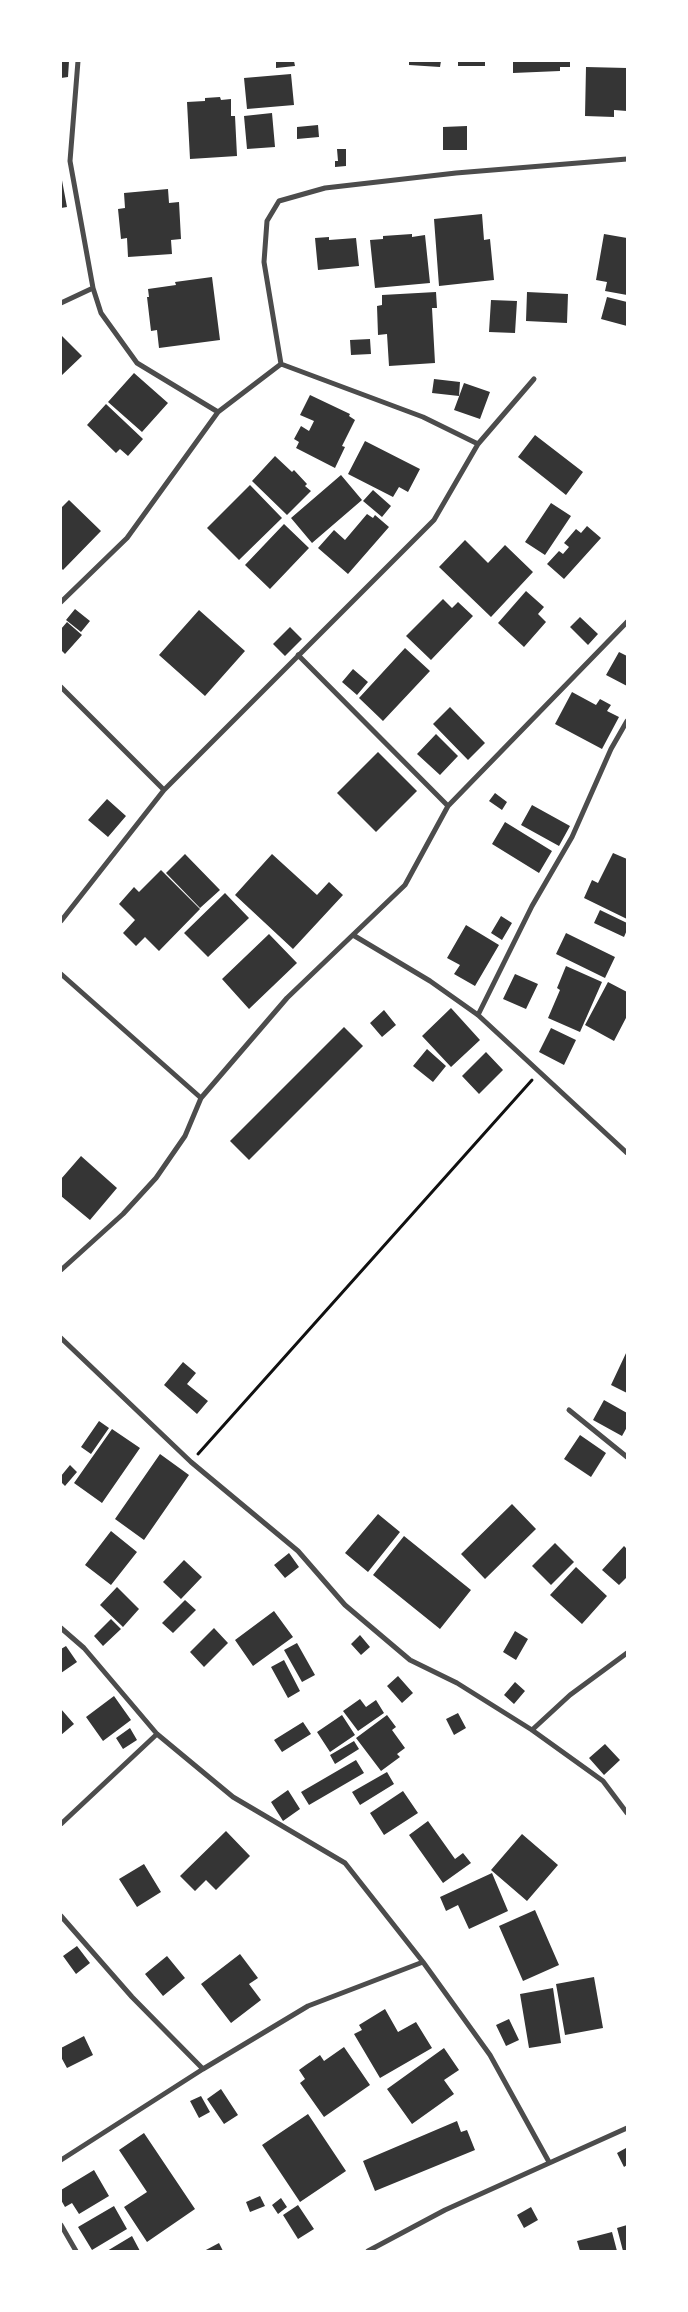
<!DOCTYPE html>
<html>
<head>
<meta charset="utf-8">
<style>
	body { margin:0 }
	#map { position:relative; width:688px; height:2312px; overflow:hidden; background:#fff; font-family:"Open Sans",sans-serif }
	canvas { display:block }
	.frame { position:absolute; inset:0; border:62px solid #fff; pointer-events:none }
</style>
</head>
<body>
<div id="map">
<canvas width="688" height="2312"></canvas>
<div class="frame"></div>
</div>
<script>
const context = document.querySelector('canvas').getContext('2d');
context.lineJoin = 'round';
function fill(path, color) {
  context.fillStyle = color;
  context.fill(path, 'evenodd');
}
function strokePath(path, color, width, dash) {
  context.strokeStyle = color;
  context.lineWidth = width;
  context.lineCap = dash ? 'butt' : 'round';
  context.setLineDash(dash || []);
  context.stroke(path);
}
fill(new Path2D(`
	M61,61H69L68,77L61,78Z
	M276,61H294L295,66L276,68Z
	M409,61H441L440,67L409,65Z
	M458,61H485V66H458Z
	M513,61H570V67H560V71L513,73Z
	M586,67L627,68V111L614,110V117L585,116Z
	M291,74L294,105L247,109L244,78Z
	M220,97L221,100L231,99V116H235L237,156L190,159L187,102L205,101V98Z
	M272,113L275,147L247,149L244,116Z
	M318,125L319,137L297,139V127Z
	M467,126V150H443V127Z
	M337,149H346V166L335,167V161H338Z
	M61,175L67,207L61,208Z
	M168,189L169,203L179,202L181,239L171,240L172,254L128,257L127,238L121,239L118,209L125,208L124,193Z
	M482,214L484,240L490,239L494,280L439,286L434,219Z
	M412,234V237L425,235L430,283L375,288L370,240L383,239V236Z
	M604,234L627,238V295L605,291L607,282L596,280Z
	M329,237V240L356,238L359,266L318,270L315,238Z
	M212,277L220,340L159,348L157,330L151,331L147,297H149L148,289L176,285L175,282Z
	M436,292L437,308H432L435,363L389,366L387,334L378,335L377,306L382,305V295Z
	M527,292L568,294L567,323L526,321Z
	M607,297L627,302V326L601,319Z
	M491,300L517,301L515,333L489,332Z
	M61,335L82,356L61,376Z
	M370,339L371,354L351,355L350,340Z
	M134,373L168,403L142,432L108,402Z
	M434,379L460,382L459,396L432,393Z
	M464,383L490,392L480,419L454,410Z
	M310,395L350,414L349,416L355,420L342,446L345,447L335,468L296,448L299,442L294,439L301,426L309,431L314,421L300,415Z
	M106,404L143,439L128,456L120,449L116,453L87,425Z
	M535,435L583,472L566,495L518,457Z
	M365,441L420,469L408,492L399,487L393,497L348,474Z
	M275,456L292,472L294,470L307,484L305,486L311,491L287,515L252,481Z
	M341,475L362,500L312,543L291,518Z
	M250,485L282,518L239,560L207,528Z
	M373,490L391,506L382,517L363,501Z
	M69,500L101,531L63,570L61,568V508Z
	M551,503L571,516L545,555L525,542Z
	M367,514L373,518L375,515L389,527L348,574L318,548L334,530L345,540Z
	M284,524L309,548L270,589L245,565Z
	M587,526L601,538L564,579L547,564L559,551L563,554L569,547L564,543L576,529L581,533Z
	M465,540L488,563L505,545L533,572L491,617L439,567Z
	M526,591L544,607L538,614L546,622L524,647L498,623Z
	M443,599L452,608L458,602L473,616L431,660L406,636Z
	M75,609L90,621L81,632L66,620Z
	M199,610L245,651L205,696L159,655Z
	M580,617L598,634L588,645L570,627Z
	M67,622L82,635L65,654L61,650V629Z
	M290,627L302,639L285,656L273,644Z
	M405,648L430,671L383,721L359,698Z
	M619,652L627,656V686L606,675Z
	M353,669L368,682L357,695L342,682Z
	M572,692L596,705L600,699L611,705L607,711L619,717L602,749L555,724Z
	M450,707L485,743L468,760L433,724Z
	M436,734L458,756L440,775L417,754Z
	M378,752L417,791L376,832L337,793Z
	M495,793L507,802L502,810L489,801Z
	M107,799L126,816L108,837L88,820Z
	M532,805L570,826L559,846L521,825Z
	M505,822L552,851L539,873L492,844Z
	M613,853L627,859V919L584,898L592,880L598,883Z
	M185,854L220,890L200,908L166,873Z
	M272,854L317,895L329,882L343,895L293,949L235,895Z
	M161,870L200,909L159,951L145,937L136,946L123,933L135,920L119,904L134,887L139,892Z
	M225,893L249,918L208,957L184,933Z
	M600,910L627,923V930L624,937L594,923Z
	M501,916L512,923L502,940L491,933Z
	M466,925L499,945L475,986L454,974L460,965L447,958Z
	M566,933L615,957L605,978L556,954Z
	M269,934L297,963L249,1009L222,979Z
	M566,966L602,982L580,1032L548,1018L560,990L557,988Z
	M515,974L538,984L526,1009L503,999Z
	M608,982L627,992V1016L614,1041L585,1025Z
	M451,1008L480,1040L451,1067L422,1036Z
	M384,1010L396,1025L382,1037L370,1023Z
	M344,1027L363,1046L249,1160L230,1141Z
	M551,1028L576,1040L564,1065L539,1052Z
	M427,1049L446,1066L433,1082L413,1066Z
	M486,1052L503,1070L479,1094L462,1076Z
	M81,1156L117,1188L90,1220L61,1196V1179Z
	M627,1351V1393L611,1385Z
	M183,1362L196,1373L187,1384L208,1401L197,1414L164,1385Z
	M604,1400L627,1413V1427L622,1436L593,1420Z
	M99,1421L109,1428L91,1454L81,1447Z
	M112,1429L140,1448L102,1503L74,1483Z
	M580,1435L606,1453L591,1477L564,1459Z
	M160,1454L189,1475L144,1540L115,1519Z
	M70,1465L77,1472L65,1486L61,1482V1476Z
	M512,1504L536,1529L485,1579L461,1554Z
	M378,1514L400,1532L368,1572L345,1553Z
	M111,1531L137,1552L111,1585L85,1565Z
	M404,1536L471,1590L440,1629L373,1575Z
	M555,1543L574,1562L551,1585L532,1566Z
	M624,1546L627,1549V1577L619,1585L602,1570Z
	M289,1553L299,1567L285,1578L274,1565Z
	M184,1560L202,1577L181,1599L163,1582Z
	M576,1567L607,1596L582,1624L550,1595Z
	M117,1587L139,1609L123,1627L100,1605Z
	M185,1600L196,1610L173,1633L162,1623Z
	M274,1611L293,1637L253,1666L235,1640Z
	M111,1619L121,1629L103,1646L94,1636Z
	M214,1628L228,1643L204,1667L190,1652Z
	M515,1631L528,1639L516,1660L503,1652Z
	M360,1635L370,1647L361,1655L351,1644Z
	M297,1643L315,1675L302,1682L284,1650Z
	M66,1646L77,1662L61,1673V1649Z
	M284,1660L300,1691L288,1698L271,1667Z
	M398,1676L413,1693L402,1703L387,1686Z
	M515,1682L525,1691L514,1704L504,1695Z
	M114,1696L131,1720L103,1741L86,1717Z
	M360,1699L366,1707L376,1700L384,1713L358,1731L343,1711Z
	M61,1709L74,1724L61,1735Z
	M458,1713L466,1728L454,1735L446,1719Z
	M342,1715L355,1735L330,1752L317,1732Z
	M387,1715L396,1727L392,1730L405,1748L397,1754L400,1757L381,1771L356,1738Z
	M303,1722L311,1734L282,1752L274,1740Z
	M130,1728L137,1740L123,1749L116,1738Z
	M354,1741L359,1749L335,1764L330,1755Z
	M605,1744L620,1760L604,1775L589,1758Z
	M356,1760L364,1773L309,1805L301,1792Z
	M387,1772L394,1784L360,1805L352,1792Z
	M288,1790L300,1809L283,1821L271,1802Z
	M403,1791L418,1813L384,1835L370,1813Z
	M428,1821L455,1859L463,1853L471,1863L443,1883L409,1835Z
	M226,1831L250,1856L216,1890L206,1880L195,1891L180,1876Z
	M522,1834L558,1865L527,1901L491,1870Z
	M144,1864L161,1892L137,1907L119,1879Z
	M492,1873L508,1911L469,1929L458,1905L446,1911L440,1897Z
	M535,1910L559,1965L523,1981L499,1926Z
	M77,1946L90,1963L76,1974L63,1956Z
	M240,1954L258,1978L249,1984L261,2000L231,2023L201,1984Z
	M167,1956L185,1978L163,1996L145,1974Z
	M594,1977L603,2028L565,2035L556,1984Z
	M553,1988L561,2043L529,2048L520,1994Z
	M385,2009L398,2032L416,2022L432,2048L380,2078L354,2034L362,2030L359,2025Z
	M509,2019L519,2040L506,2046L496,2025Z
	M84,2036L93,2055L67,2068L61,2057V2048Z
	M344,2047L370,2085L324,2117L300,2083L305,2079L299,2070L320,2055L324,2061Z
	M444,2048L459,2070L444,2080L454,2094L412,2124L387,2089Z
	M221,2089L238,2115L224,2124L207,2099Z
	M201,2096L210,2112L199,2118L190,2101Z
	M308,2114L346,2171L300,2202L262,2145Z
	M457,2121L461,2132L467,2130L475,2150L375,2191L363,2161Z
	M144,2133L195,2209L147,2242L124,2207L147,2192L119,2150Z
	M626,2148L627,2165L624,2167L617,2153Z
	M94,2170L109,2196L79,2214L72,2203L65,2207L61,2200V2190Z
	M260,2196L265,2206L250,2212L246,2202Z
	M281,2198L287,2207L278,2214L272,2205Z
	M298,2205L314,2229L298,2239L283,2215Z
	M114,2206L127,2229L92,2250L78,2227Z
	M531,2207L538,2220L524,2228L517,2215Z
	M627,2225V2251H623L617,2228Z
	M612,2232L617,2251H580L577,2241Z
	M132,2236L140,2251H107Z
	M219,2243L223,2251H204Z`), '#353535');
strokePath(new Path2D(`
	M198,1454L532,1080`), '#111', 3);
strokePath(new Path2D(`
	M78,61L70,161L93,288L101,313L137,363L218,412
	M61,303L93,288
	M281,364L264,262L267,221L279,201L325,188L456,173L627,159
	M61,602L127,538L218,412L281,364L423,417L478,444
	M298,655L448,806
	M61,687L164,790
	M61,921L164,790L434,520L478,444L534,379
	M353,935L430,981L478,1015L627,1153
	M61,974L201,1098
	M478,1015L532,906L572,837L611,749L627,721
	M61,1270L123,1214L156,1178L185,1136L201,1098L287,998L405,885L448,806L627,622
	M61,1338L191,1462L298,1551L345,1605L410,1660L457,1683L532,1730L603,1781L627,1813
	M569,1410L627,1457
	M61,1628L84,1648L157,1734L233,1797L345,1863L423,1962L490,2055L549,2162
	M532,1730L570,1695L627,1653
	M61,1824L157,1734
	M61,1916L132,1997L203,2069
	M61,2160L203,2069L308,2006L423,1962
	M61,2225L76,2251
	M368,2251L445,2210L627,2128`), '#4c4c4c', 5);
</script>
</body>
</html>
